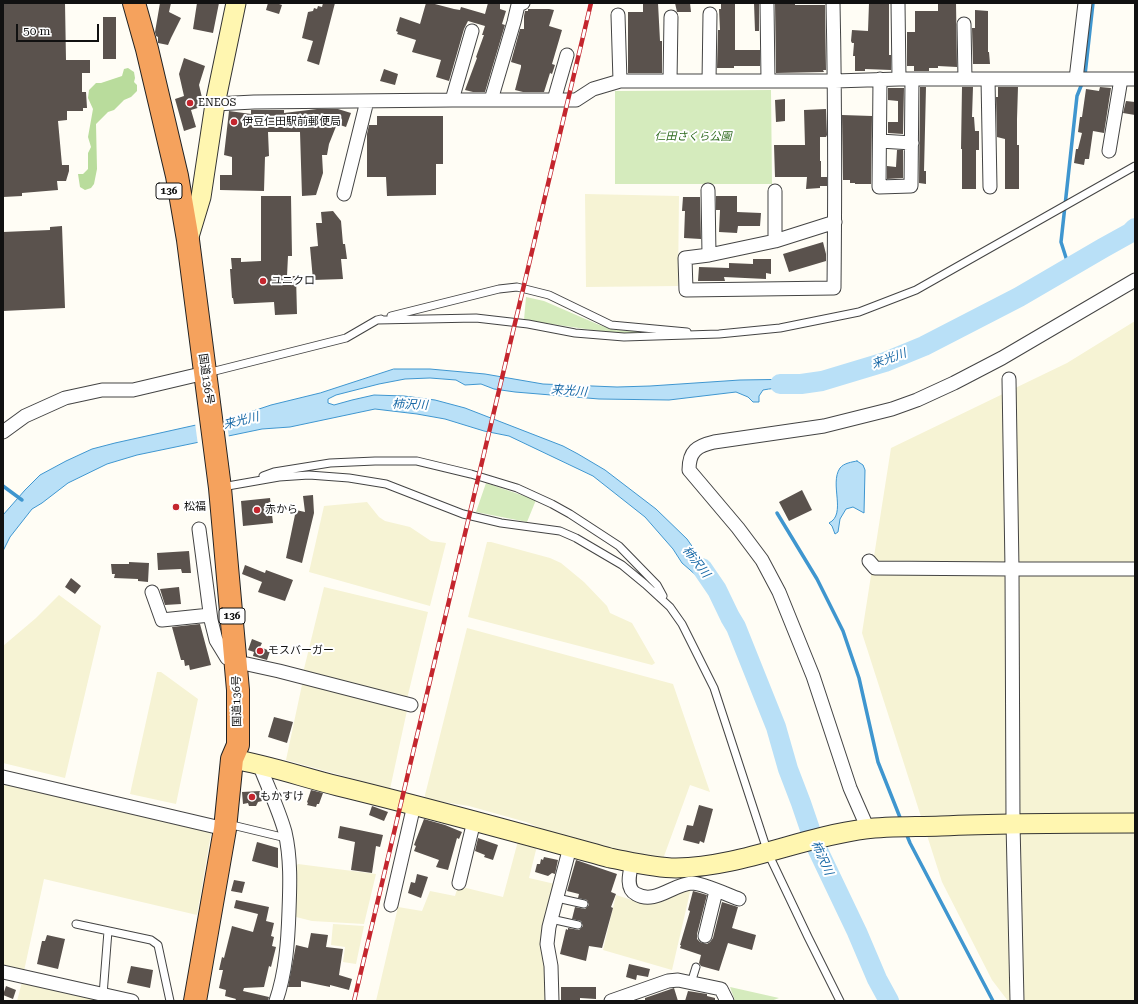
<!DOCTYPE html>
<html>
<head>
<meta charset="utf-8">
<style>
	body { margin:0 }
	#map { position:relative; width:1138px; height:1004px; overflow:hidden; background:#fffdf5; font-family:"Roboto Serif",serif }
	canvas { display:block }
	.frame { position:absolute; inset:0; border:4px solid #111; pointer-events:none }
	.scale { position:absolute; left:16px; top:24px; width:83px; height:18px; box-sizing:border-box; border:2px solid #111; border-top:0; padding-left:5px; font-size:12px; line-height:14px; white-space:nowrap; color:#111; -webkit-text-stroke:3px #fff; paint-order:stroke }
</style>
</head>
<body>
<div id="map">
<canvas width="1138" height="1004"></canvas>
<div class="frame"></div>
<div class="scale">50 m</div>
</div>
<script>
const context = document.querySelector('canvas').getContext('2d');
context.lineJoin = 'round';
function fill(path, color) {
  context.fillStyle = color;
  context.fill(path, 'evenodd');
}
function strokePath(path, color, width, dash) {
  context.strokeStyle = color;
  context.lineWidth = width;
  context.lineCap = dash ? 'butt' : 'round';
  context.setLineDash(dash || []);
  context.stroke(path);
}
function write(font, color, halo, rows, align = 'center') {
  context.font = font + ' "Roboto Serif","Noto Sans JP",serif';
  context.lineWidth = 4;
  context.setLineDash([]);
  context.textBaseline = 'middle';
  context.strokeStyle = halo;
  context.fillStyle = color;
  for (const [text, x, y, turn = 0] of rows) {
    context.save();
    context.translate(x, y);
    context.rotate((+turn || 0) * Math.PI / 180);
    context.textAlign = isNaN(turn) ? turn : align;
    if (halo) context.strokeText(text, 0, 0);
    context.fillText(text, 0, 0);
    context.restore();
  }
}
fill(new Path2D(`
	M585,194L679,196L678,286L586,287Z
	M1135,321V1001H1008L992,980L942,882L862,633L891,448L1067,363Z
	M367,502L379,517L385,521L410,527L431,541L446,543L430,606L309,572L324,506Z
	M487,542H491L550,558L561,563L584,582L607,606L610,613L632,623L655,663L652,665L468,617Z
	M324,587L428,612L407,699L303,673Z
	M59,595L101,626L65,778L3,763V646L36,618Z
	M467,628L673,684L710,792L690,785L663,859L639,856L552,833L526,822L469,806L424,799Z
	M157,672H161L198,699L176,804L130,794Z
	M303,680L408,706L390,789L286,760Z
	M3,782L212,828L197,915L44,879L24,971L3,966Z
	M518,841L537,846L529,878L555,884L541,938L545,965L546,1001H376L398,907L422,911L430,891L455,896L458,886L503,897Z
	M298,864L376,874L364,924L312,921L296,917L294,915L296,866Z
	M691,888L672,970L603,950L616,895L645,904L652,902Z
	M333,924L364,926L356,964L343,962L345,947L331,945Z
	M22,982L105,1001H17Z`), '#f6f3d4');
fill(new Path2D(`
	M771,90L772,184H615V91Z
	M526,297L544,301L597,324L614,330L671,333H613L524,320Z
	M486,483L536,500L527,522L476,512Z
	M730,987L779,998L771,1001H735Z`), '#d5ebbd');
fill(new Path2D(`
	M128,68L134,72L135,78L134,82L137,85V91L131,97L124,100L114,110L108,112L96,124L97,169L94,184L91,188L85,190L80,187L78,174H83L88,169V153L91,147L88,137L93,109L88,98L89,90L96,83H101L122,76L124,69Z`), '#b9dc9c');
const water = new Path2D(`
	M394,369H430L485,374L543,384L617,387L650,386L740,380L805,379L807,387C793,388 778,387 763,390L759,396V402H753L748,397L736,392L669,400L599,399L515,392L494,389L481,384L465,385L456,380L430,378L405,379L379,384L336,395L328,399V403L334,405L352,400L374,395L404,396L435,400L465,408L563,446L578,454L605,470L656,509L687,539L721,588L712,593L697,576L682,563L673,549L645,517L593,476L509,436L484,431L445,419L417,414L375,409L290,427L262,429L137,455L107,464L68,483L42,503L32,509L10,537L3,551V515L25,490L40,475L66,461L92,449L115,443L241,415L271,405L320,393Z
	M857,461L863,465L865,470L864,513L853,507L846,509L840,519L838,532L835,534L832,526L829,523C847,514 829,484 840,468C844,463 852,462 857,461Z`);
fill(water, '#b9e0f7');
strokePath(water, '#3f96cf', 1);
fill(new Path2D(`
	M226,416L229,438L198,445L195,423Z`), '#fffdf5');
strokePath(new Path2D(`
	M1085,75L1093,3
	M1069,267L1061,242L1077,96L1083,81
	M3,486L22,500
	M777,513L817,579L843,631L859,678L878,762L901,820
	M906,833L910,843L993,1001`), '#3f96cf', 3.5);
strokePath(new Path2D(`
	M780,384H801L822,381L885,362L924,346L1019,297L1103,248L1130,233L1135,228
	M702,568L717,590L730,617L736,627L776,727L788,769L801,803L815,844L857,932L877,979L889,1001`), '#b9e0f7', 20);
fill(new Path2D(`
	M3,3H65L66,60H90V73H82V92H86L87,108H83V111H67V120L58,121L62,165H69V171L66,181H57L58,190L22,193V196L3,197Z
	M160,3H171L169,12L181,18L171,38L168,45L158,43V37L156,36L155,32Z
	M197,3H219L213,33L193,29Z
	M268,3H276L282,5L279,14L266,10Z
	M323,3H335L319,65L307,61L313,41L302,38L308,12L313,11L314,8L317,9L318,6L322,7Z
	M426,3H431L454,9L460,10L461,7L485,14L488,3H500V9L506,11L502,24L505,25L485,92H473L465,90L477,58L476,57L484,35H482L485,26L468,21L464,29L449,81L436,77L441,60L412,52L416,40L397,34L398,32L396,31L400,17L420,24Z
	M643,3H658L660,41H662V73H628V12H643Z
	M675,3H690L691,12H677Z
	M721,3H735V50H760V66H734V68H717L718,30H720L719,9H721Z
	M754,3H759V31H755Z
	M775,3H795V5H825L826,70H823L824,72L776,73Z
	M869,3H889V55H891V70L865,69V71H855V56H853L854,43H852L851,41L852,30L868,31Z
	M938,3H956L957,67L938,66V68H929V71H914V66H907V32H915V11H938Z
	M528,9H549L554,10L549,26L562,30L552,64L555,65L552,74L550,73L544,92H523L515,90L521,67V65L511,62L520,29H524V16L525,11H528Z
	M975,10L988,11V52H989L990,64H973L972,28H975Z
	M103,17H116V59H103Z
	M184,58L205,66L199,85L204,106L191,110L196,127L184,131L175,99L184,96L179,74Z
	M384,69L398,74L395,85L380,81Z
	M920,87H926L924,171H926V184L919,183Z
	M962,87H973L972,117H974L975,131H979V150H976V189H962V149H961Z
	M998,87H1018L1017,119V145H1019V189H1005V139L997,137L996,97H998Z
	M1100,87L1111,88L1104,133L1093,131L1089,159H1085L1084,165L1074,163L1076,149H1078L1082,133L1078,132L1080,117H1082L1086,89L1099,91Z
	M888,88H904L903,134L888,133V122H898V101L888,100Z
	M785,99V121L776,122L775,100Z
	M1126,101L1135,102V115L1123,113Z
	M317,109H338L351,113L346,127L337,124L329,144L327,155H322L323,173L316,195L302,196L300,132H268L269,156L265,157L264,191L220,190V175H232V157L224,155L229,111L251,114V110H284V113Z
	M826,109L827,135L826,137H820V161H821V177H827V186H820V188L806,189L807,177H775L774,145H805L804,110Z
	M842,115L872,116L871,184H855V183H850V180H843Z
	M377,116H443V164H436V195L387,196L386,177H367V134L369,125H377Z
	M897,150H903V178L887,179V166L896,167Z
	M261,196H291L292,256H288L287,276H296L297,314L275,315L274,302L234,304L233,298H232L230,269H232L231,258H241V262L261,261Z
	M716,196H737V212L761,213L760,226H738L737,233L719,232L720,210H716Z
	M683,197H700L701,239L684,238L685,211H682Z
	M333,211L341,221L343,244H345L347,259H341L343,279L313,280L310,247L318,246L316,223H322L321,212Z
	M62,226L65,308L3,311V232L50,230V227Z
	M823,242L826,254V261L789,272L783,254Z
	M753,259H771V274L766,273V279L724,277L725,281H698L699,267L729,268V263L753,264Z
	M802,490L812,510L789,521L779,502Z
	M313,495L314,513L302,563L286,558L296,510L305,512L303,496Z
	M270,498L273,523L243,526L241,501Z
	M189,551L191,573H182L181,569L158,570L157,553Z
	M129,562L149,563L148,582L138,581V579L114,578L115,574H112L111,564H129Z
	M245,565L265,573L266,570L293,580L285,601L258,592L262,582L242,574Z
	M71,578L81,586L75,594L65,587Z
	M179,587L181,604L165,605L160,589Z
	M200,624L211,665L190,670L189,665L185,666L184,660H181L172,627Z
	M252,639L262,643L260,647L270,651L267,660L253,656L254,652L248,650Z
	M274,717L293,722L287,743L268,737Z
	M311,790L323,793L319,804H317L316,807L307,805L308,803L307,802Z
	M260,791L262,801L258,802L256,806H249L248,803L243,804L242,792Z
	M699,805L713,809L704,843L700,841L699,844L683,840L687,825L693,826Z
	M372,806L388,812L384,821L369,815Z
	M424,819L445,825L462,832L459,839L457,838L448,870L436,867L439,860L414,851L416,846L414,845Z
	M340,826L383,835L380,847L376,846L372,873L351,870L355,842L338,838Z
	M478,838L498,845L493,860L484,857L485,855L475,851Z
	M257,842L278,848V868L252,861Z
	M544,857L558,860L555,874L552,873L548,876L535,872L537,864H540L541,859L543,860Z
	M576,860L617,874L611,892L616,894L611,907L613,908L602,948L589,946L586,961L560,954L566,929L568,930V928L579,930L583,926L581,921L572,919L575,907L585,909L589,905L587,900L578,898L579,894L567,891Z
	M417,874L428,877L421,898L408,893L411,882L415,883Z
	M234,880L245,882L242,893L231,891Z
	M693,891L707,895L697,934V939L700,942L707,944L710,942L713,938L722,902L738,907L732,928L756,935L752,950L728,943L719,971L701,966L699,963L701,955L680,948L681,945H680L690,911L688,910Z
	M236,900L269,907L266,921L274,923L271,936L274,937L272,946L276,947L271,967L269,966L264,987L244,988L243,991L269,997L268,1001H235L236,999L225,996L226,990L219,988L223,970H219L222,957L224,958L232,926L253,932L258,914L234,908Z
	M311,933L328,935L326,947L343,949L339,975L352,979L349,990L330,985V987L301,981V987H288L296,945L308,948Z
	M47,935L65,939L58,969L37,964L42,941H45Z
	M629,964L650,969L648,977L637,975L636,980L626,977Z
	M131,966L153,970L150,988L127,983Z
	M6,986L16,990L13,999L3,995Z
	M561,987H596V999L580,998V1000L561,1001Z
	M674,988L678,1001H645V998Z
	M688,991L707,994V996L715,998V1001H685Z`), '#5a524d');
const lane = new Path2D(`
	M391,316L499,289L517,287L549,295L611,325L687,332
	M377,320L476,318L528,324L575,333L624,337L719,334L780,328L859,312L916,290L1135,166
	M207,373L346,338L377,320L381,319
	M263,476L274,472L330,463L375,461H417L471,474L517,488L552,504L570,514L619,546L657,585L663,596
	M222,487L279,477L309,475L349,478L386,484L463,514L501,523L560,531L576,538L622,565L645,584L670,607L682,624L714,688L768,853L808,937L840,1001
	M228,824L286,838
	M557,898L584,904
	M551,919L578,925
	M76,924L151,940L158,945L170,1001
	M691,983L696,967
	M103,995L108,931`);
const street = new Path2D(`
	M767,3L768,81
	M833,3C835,98 835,193 834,288L686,290L685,258L709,255L775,241L835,222
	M898,3L899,79
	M618,15L620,81
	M964,24L965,79
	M880,79L879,187L911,186L912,79
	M988,79L990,187
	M1076,79L1085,3
	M670,81L671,17
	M709,81L710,14
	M452,100L472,31
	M491,100L514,22L518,5L523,3
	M554,100L567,55
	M215,104L254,102L452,100H576L593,89L620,81H835L899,79H1135
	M880,141L912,143
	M1109,151L1121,79
	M708,190L709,255
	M344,194L367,101
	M775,241V191
	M1009,379L1012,569L1013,823L1017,1001
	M3,432L25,416L65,398L102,390H133L205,373
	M199,529L211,620L216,640L227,658
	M869,561L875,568L1012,569H1135
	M152,592L162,620L210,615
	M236,664H247L279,671L411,705
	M259,764C267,785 279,810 285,832C291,858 290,885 289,911C288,941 286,972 276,1001
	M3,777L225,829
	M868,829L850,788L813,676L779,592L762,560L738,528L689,470C689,451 697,446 714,442L824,426L892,409L917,400L954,383L1002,358L1135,280
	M632,863C630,872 625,888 636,894C655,905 673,884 692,883C702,883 728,895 739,899
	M459,883L474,821
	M391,905L414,805
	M705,936L716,891
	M3,972L132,1001
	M552,1001L551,966L547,944L549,927L570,847
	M611,1001L668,981L678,980L721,989L727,1001`);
const secondary = new Path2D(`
	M188,240L201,197L215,104L236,3
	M232,759C268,765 302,777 338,786C429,808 519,833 610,858C631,862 654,868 676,868C741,867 801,837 865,829C890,826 916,827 941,826C1006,823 1070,823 1135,823`);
const highway = new Path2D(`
	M134,3L147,49L177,176L188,240L220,488L238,690V745L232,759L225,829L195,1001`);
strokePath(lane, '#444', 9);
strokePath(street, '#444', 15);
strokePath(secondary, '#333', 21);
strokePath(highway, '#222', 24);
strokePath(lane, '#fff', 7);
strokePath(street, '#fff', 13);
strokePath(secondary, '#fff6b0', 19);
strokePath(highway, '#f5a25d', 22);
const rail = new Path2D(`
	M354,1001L591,3`);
strokePath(rail, '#c4262e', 4.5);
strokePath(rail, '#fff', 3, [9]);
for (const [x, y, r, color] of [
	[190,103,4,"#c4262e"],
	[234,122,4,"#c4262e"],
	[263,281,4,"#c4262e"],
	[176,507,4,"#c4262e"],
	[257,510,4,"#c4262e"],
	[260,651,4,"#c4262e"],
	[252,797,4,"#c4262e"]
]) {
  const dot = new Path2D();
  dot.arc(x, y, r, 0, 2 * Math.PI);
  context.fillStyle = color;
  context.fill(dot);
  strokePath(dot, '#fff', 1.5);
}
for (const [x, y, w] of [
	[169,191,26],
	[232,616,26]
]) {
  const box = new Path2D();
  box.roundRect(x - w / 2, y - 8, w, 16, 3);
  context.fillStyle = '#fff';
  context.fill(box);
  strokePath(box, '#111', 1);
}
write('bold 10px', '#111', null, [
	["136",169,191],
	["136",232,616]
]);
write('11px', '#111', '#fff', [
	["ENEOS",198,103],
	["伊豆仁田駅前郵便局",242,122],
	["ユニクロ",271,281],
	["松福",184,507],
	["赤から",265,510],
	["モスバーガー",268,651],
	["もかすけ",260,797]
], 'left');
write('italic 11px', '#2f6b1f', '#fff', [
	["仁田さくら公園",693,137]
]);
write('11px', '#111', '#fff', [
	["国道136号",206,379,82],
	["国道136号",237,701,-91]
]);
write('italic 12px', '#1768a6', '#fff', [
	["来光川",889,359,-20],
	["来光川",569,391,4],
	["柿沢川",410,405,2],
	["来光川",241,421,-14],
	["柿沢川",696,562,52],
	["柿沢川",822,858,66]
]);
</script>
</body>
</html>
